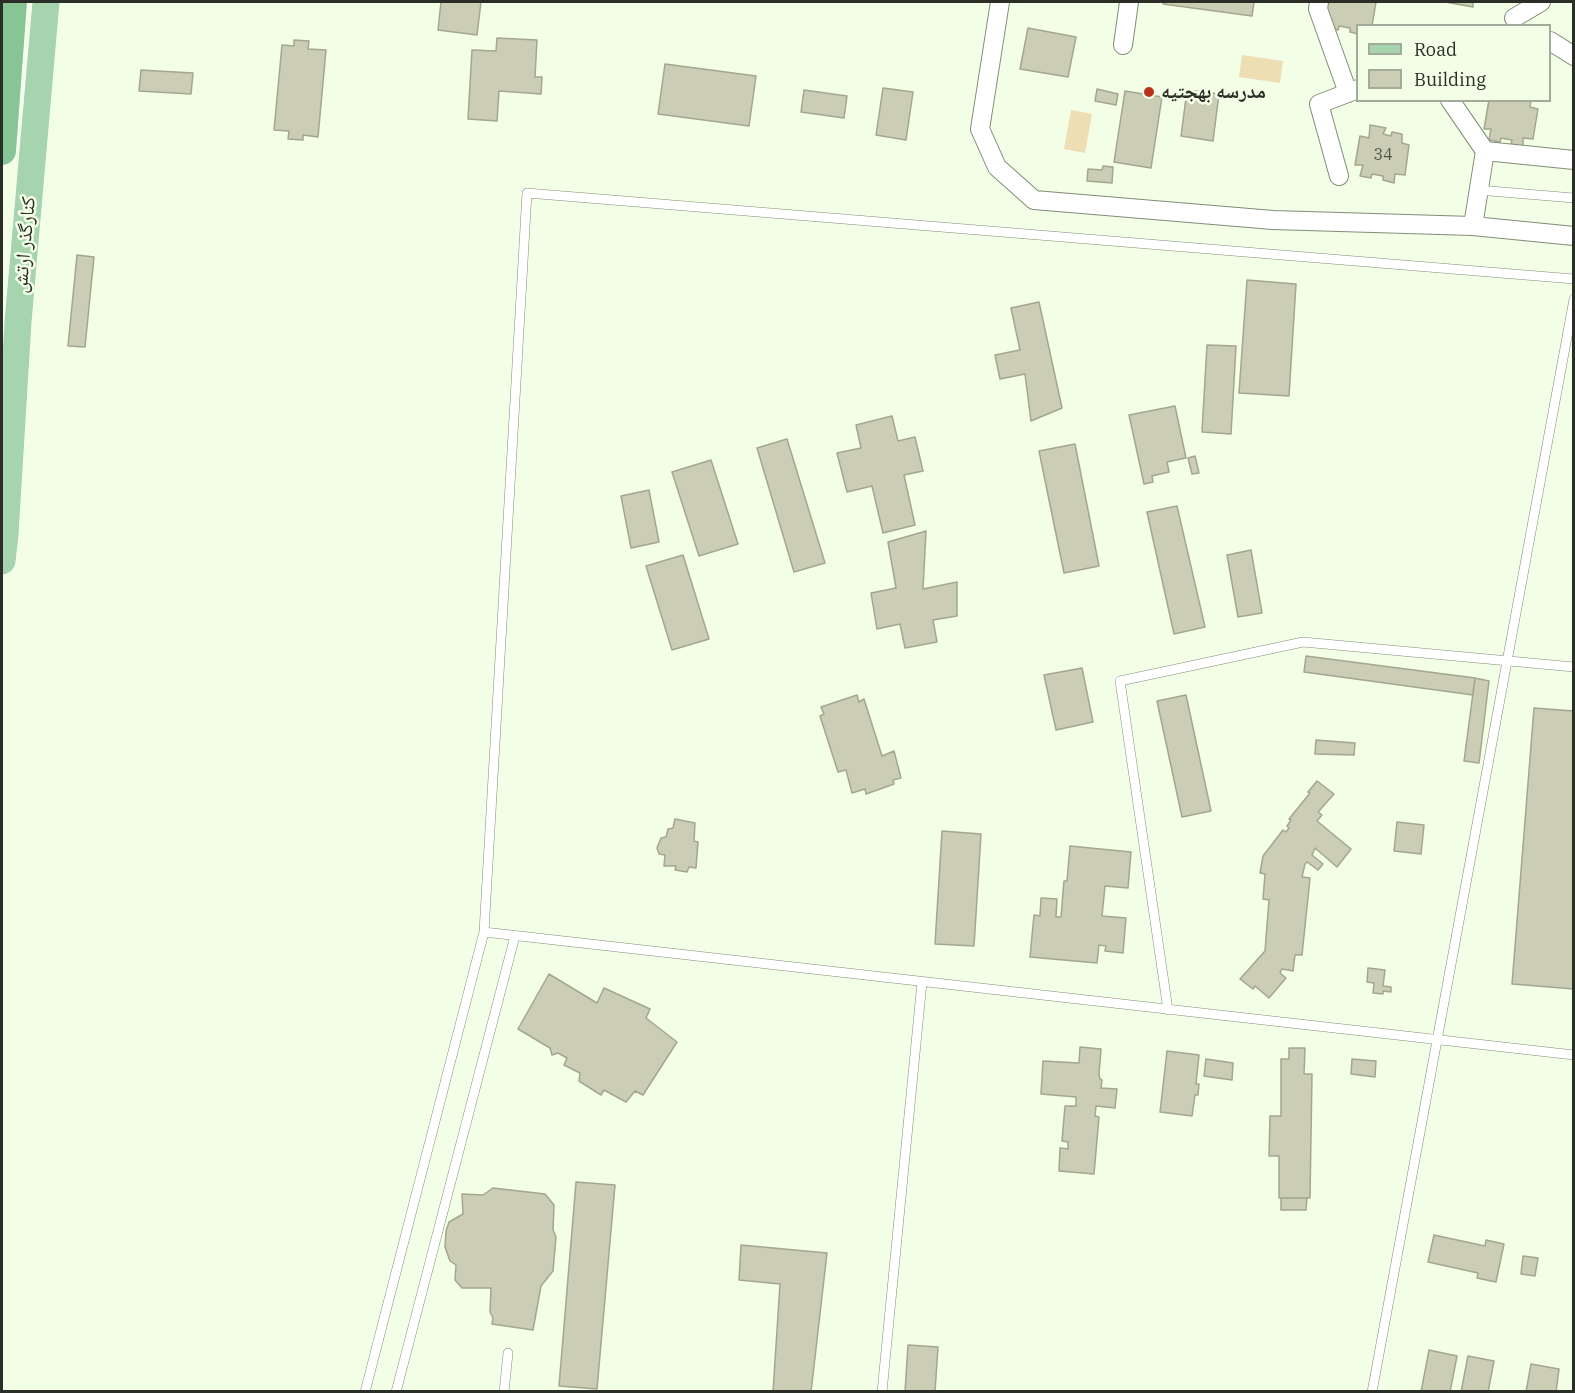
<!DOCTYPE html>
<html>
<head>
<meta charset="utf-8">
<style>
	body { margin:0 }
	#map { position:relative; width:1575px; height:1393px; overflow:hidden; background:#f2fee6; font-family:"IBM Plex Serif",serif }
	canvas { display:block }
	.frame { position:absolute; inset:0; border:3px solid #2a2e26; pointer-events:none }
	.legend { position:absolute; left:1356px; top:24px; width:195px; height:78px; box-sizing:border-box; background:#f2fee6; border:2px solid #a2ab99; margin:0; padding:8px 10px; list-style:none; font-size:18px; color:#2a2e26 }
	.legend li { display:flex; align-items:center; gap:12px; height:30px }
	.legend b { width:30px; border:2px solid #a2ab99 }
</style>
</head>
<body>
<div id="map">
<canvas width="1575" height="1393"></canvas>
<div class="frame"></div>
<ul class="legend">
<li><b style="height:8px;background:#a5d4af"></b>Road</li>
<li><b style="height:16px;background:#cbcdb4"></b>Building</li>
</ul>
</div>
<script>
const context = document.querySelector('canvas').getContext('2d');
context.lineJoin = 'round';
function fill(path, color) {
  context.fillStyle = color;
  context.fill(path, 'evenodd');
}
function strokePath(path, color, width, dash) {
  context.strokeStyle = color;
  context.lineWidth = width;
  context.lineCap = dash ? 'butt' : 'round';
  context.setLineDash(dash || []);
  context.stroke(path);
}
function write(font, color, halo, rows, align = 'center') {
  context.font = font + ' "IBM Plex Serif","Noto Naskh Arabic",serif';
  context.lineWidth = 5;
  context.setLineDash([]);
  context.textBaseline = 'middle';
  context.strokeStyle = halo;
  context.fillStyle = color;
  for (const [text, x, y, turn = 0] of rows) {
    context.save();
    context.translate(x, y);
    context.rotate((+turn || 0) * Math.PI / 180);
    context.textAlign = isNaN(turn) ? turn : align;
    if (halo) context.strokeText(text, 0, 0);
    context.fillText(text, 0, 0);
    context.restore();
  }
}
fill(new Path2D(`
	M1242,55L1283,61L1280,83L1239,77Z
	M1071,110L1092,114L1085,153L1064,149Z`), '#eddeb4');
const building = new Path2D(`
	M441,2H481L477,35L438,30Z
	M1164,2H1254L1252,16L1163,4Z
	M1325,2H1376L1372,26H1358V34L1350,32V28L1339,26L1338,30L1327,28L1322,17Z
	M1445,2H1473V7Z
	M1028,28L1076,37L1068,77L1020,69Z
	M497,38L537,40L535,77H542L541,94L499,91L497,121L468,119L472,50L496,51Z
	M294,40L309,41L308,49L326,50L318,137L303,135V140L288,139L289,131L274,130L282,45L294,46Z
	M665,64L756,76L749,126L658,114Z
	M141,70L193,73L191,94L139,91Z
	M883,88L913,92L906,140L876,135Z
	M1097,89L1118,94L1116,105L1095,101Z
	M804,90L847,96L844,118L801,112Z
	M1187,90L1219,94L1213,141L1181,136Z
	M1125,91L1162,97L1151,168L1114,162Z
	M1489,100H1531L1530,107L1538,109L1533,139L1523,138V147L1511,144L1512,140L1501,138L1500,142L1489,140L1491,129H1484Z
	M1370,125L1386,128L1383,134L1391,136L1392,132L1402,134V143L1409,145L1405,175L1395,174L1394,183L1383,180V176L1372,174L1371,178L1360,176L1363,165H1355L1360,136L1369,138Z
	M1103,166L1113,167L1112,183L1087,181L1088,169L1102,170Z
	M77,255L94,257L85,347L68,346Z
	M1247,280L1296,284L1289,396L1239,393Z
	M1039,302L1062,408L1031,421L1025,374L1000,379L995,355L1020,350L1011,308Z
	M1207,345L1236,346L1231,434L1202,432Z
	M1175,406L1186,458L1167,462L1169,472L1152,476L1153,482L1144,484L1129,415Z
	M892,416L898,441L915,437L923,471L904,475L915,525L883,533L872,486L847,492L837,453L861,448L856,425Z
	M787,439L825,563L794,572L757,448Z
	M1075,444L1099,566L1064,573L1039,451Z
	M1195,456L1199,473L1192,474L1188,458Z
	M711,460L738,544L699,556L672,472Z
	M649,490L659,542L631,548L621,496Z
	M1177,506L1205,627L1174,634L1147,512Z
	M926,531L923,589L957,582V616L933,620L937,642L905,648L900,624L877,629L871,593L896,588L888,542Z
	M1251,550L1262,613L1238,617L1227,555Z
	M683,555L709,639L672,650L646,566Z
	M1306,656L1475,678L1473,695L1304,672Z
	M1082,668L1093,722L1056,730L1044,675Z
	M1475,678L1489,681L1479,763L1464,761Z
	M857,695L859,702L864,699L882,756L894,751L901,778L893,780L894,784L866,794L865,789L852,793L846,770L838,772L820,716L824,714L821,707Z
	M1186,695L1211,811L1182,817L1157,701Z
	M1534,708L1574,711V989L1512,984Z
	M1316,740L1355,743L1354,755L1315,754Z
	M1317,781L1334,794L1318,812L1322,815L1317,821L1351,849L1337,867L1315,848L1312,855L1323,864L1318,870L1307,862L1305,864L1302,877L1310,878L1302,955H1295L1293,971L1282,969L1280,973L1286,978L1269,998L1255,986L1253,989L1240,979L1265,951L1269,900L1263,899L1265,874L1260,873L1263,856L1283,830L1286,832L1289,828L1287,826L1291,820L1289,819L1310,793L1308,792Z
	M675,819L695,823L694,841L698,842L696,868L689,867L687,872L675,870L676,866H664L665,855L659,854L657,848L661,838L666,837L668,829L673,828Z
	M1397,822L1424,825L1421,854L1394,851Z
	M942,831L981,834L974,946L935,944Z
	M1070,846L1131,852L1128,888L1105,886L1102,916L1126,918L1123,953L1105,951L1106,946L1099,945L1097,963L1030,957L1034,915L1040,916L1041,898L1057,899L1056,917H1061L1064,881H1067Z
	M1368,968L1385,970L1383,986L1391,987V992L1383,991V994L1373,993L1374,983L1367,982Z
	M549,974L597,1003L604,988L650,1009L646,1018L677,1042L643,1095L635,1091L626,1102L604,1090L601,1095L579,1081L580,1073L564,1065L567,1058L558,1053L552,1055L550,1048L518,1029Z
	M1080,1047L1101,1049L1099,1074L1100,1079L1102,1080L1101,1088L1117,1089L1115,1108L1096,1106L1095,1116L1099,1117L1094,1174L1059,1171L1060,1148L1068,1149V1142L1062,1141L1065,1106H1076V1097L1041,1094L1043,1061L1079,1063Z
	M1289,1048H1305L1304,1074H1312L1310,1198H1279V1156H1269L1270,1116H1281V1059H1289Z
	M1167,1051L1199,1055L1196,1084H1199L1198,1095H1195L1192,1116L1160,1112Z
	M1206,1059L1233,1063L1232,1080L1204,1076Z
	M1352,1059L1376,1061L1375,1077L1351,1074Z
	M576,1182L615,1185L597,1389L559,1386Z
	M493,1188L545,1194L554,1205L553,1230L556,1237L553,1271L541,1286L533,1330L492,1324L493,1318L490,1312L491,1288H462L455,1280L456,1265L450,1261L445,1247L446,1231L449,1222L463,1214L462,1194L483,1195Z
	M1281,1198H1307L1306,1210H1281Z
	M1434,1235L1485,1246L1486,1240L1504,1244L1496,1282L1477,1278L1478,1273L1428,1262Z
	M741,1245L827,1253L811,1392H773L780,1284L739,1280Z
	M1523,1256L1538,1258L1535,1276L1521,1274Z
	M908,1345L938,1347L935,1392H905Z
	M1429,1350L1457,1356L1450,1392H1421Z
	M1468,1356L1494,1361L1488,1392H1461Z
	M1531,1364L1559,1369L1556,1392H1526Z`);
fill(building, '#cbcdb4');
strokePath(building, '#a4a68e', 1.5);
const service = new Path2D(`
	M1478,190L1574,198
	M484,932L1574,1055
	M1168,1010L1120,681L1303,642L1574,667
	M365,1392L484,932L527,193L1574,279
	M396,1392L515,936
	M504,1392L508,1353
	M882,1392L922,982
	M1372,1392L1574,299`);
const minor = new Path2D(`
	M1000,2L980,129L997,167L1034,200L1273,220L1473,226L1574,236
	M1319,2L1318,9L1348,93
	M1514,18L1541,2
	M1550,41L1574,56
	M1123,45L1129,2
	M1450,100L1485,151L1473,226
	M1485,151L1574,160
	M1339,176L1319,104L1358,89`);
const primary = new Path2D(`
	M2,561L5,535L18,322L46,2`);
const trunk = new Path2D(`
	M2,151L13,2`);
strokePath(service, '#828d78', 10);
strokePath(minor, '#828d78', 20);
strokePath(primary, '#fff', 28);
strokePath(trunk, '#fff', 30);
strokePath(service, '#fff', 9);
strokePath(minor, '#fff', 18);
strokePath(primary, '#a5d4af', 27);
strokePath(trunk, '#87c694', 28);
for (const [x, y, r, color] of [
	[1149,92,6,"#bd3020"]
]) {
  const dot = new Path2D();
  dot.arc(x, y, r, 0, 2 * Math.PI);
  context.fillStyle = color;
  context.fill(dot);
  strokePath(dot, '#f2fee6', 2);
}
write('16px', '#52564a', null, [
	["34",1383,155]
]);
write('bold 20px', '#2a2e26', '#f2fee6', [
	["مدرسه بهجتیه",1161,92]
], 'left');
write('20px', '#2a2e26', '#f2fee6', [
	["کنارگذر ارتش",25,245,-85]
]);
</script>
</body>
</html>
